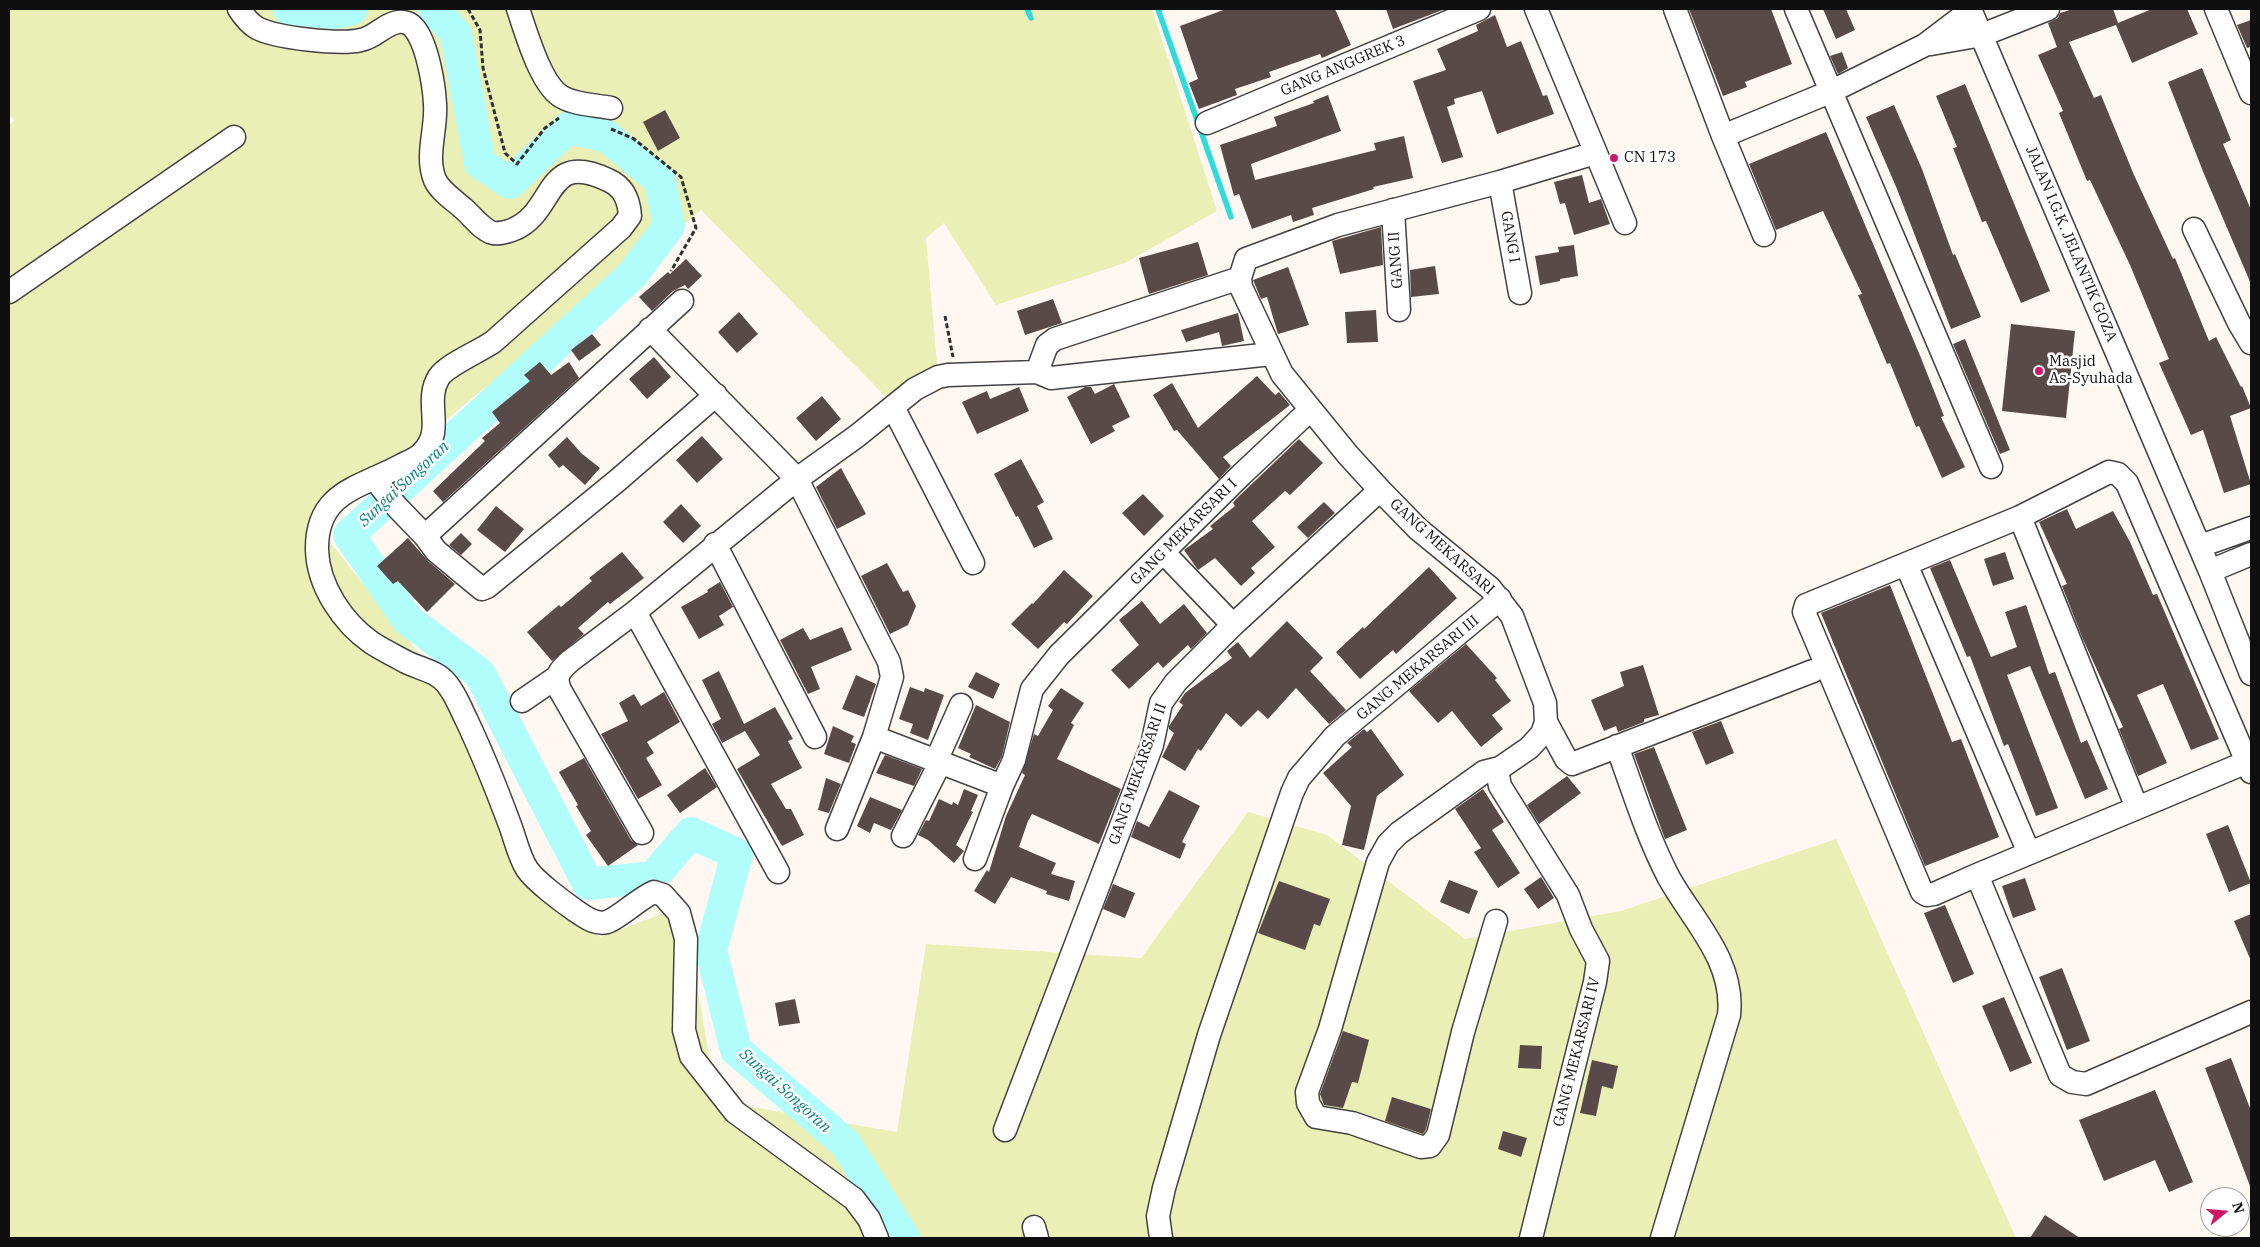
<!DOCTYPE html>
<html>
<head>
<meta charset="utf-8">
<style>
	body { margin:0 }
	#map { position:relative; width:2260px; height:1247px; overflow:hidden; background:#fff7f2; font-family:"IBM Plex Serif",serif }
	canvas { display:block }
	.frame { position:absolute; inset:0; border:10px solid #0f0f0f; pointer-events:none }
	.north { position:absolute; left:2200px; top:1187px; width:50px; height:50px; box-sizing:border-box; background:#fff; border:1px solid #9f9f9f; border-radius:50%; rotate:73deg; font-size:14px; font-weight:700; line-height:20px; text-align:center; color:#0f0f0f }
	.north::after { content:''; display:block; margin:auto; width:18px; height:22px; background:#d01667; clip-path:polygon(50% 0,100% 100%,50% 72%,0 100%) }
</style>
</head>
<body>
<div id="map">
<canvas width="2260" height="1247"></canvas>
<div class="frame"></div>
<div class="north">N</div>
</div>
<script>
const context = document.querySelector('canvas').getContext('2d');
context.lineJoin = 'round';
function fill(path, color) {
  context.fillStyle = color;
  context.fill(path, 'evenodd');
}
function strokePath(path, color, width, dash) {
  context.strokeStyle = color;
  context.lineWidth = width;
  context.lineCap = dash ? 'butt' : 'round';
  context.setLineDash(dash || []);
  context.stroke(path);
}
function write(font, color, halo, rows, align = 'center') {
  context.font = font + ' "IBM Plex Serif",serif';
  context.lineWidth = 5;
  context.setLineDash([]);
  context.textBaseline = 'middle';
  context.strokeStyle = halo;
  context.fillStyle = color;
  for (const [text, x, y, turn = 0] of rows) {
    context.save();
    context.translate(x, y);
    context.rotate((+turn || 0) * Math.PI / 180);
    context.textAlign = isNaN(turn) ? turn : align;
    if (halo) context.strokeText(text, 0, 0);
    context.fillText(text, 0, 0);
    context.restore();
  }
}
fill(new Path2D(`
	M9,9H1152L1217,211L1125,263L996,305L944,223L926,238L937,364L890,401L701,210L317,526L454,697L536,878L600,937L683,906L717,1101L897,1132L926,944L1141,958L1248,812L1327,835L1465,939L1621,911L1836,839L2016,1238H9V125L14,121L9,113Z`), '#eaefb6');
strokePath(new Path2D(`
	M1027,9L1031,18
	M1158,9L1231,217`), '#2edbdd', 5.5);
strokePath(new Path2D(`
	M289,9L336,13L352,9
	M434,9L456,34L480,163L510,183L568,128L606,136L660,180L669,226L632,275L349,535L407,619L480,674L588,884L653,877L691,833L737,854L711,950L736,1050L845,1143L904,1238`), '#b0fdfc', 32);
fill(new Path2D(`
	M1226,9H1335L1351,45L1322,58L1320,54L1269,72L1271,77L1235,89L1237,95L1199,109L1189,83L1198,79L1180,26Z
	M1386,9H1445L1393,29Z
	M1689,9H1771L1792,64L1745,82L1747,87L1723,96Z
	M1823,9H1846L1855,30L1836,39Z
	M2073,9H2113L2118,23L2152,9H2187L2198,34L2132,63L2116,25L2069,42L2094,98L2101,95L2134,175L2173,259L2175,258L2209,341L2216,337L2241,387L2242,386L2251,408L2230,416L2251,484L2224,493L2203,430L2191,435L2159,363L2169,359L2130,265L2090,180L2087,181L2059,113L2063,111L2038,55L2057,47L2048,23L2058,18L2060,13Z
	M1495,15L1507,47L1521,41L1543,96L1547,95L1554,114L1497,134L1482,91L1454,99L1455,104L1447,107L1463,157L1442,163L1413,81L1446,70L1437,49L1478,31L1476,25Z
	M2251,20V47L2247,48L2237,25Z
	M1842,52L1848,68L1838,74L1830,56Z
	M2202,68L2231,140L2223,144L2251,210V284L2204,174L2168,82Z
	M1965,84L2050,291L2021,303L1986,221L1982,222L1953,148L1957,147L1936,96Z
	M1328,95L1341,131L1251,164L1255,180L1376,150L1374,143L1404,136L1413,178L1373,187L1374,189L1312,208L1314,215L1293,222L1291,215L1252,229L1239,194L1234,196L1220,145L1277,126L1274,117L1314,103L1313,101Z
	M1894,105L1922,169L1953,255L1955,254L1981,317L1951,329L1897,189L1866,117Z
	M665,110L680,138L658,151L643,122Z
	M1826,132L1921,358L1944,416L1941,417L1965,467L1942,478L1919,426L1916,427L1890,363L1887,364L1858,295L1862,294L1823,211L1776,230L1749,164Z
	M1582,175L1589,203L1601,199L1610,224L1574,235L1565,203L1560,204L1554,182Z
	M1381,227L1383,265L1340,274L1332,241Z
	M1198,242L1208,275L1149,294L1139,258Z
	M1574,245L1578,276L1560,279V281L1540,285L1535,256L1559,252L1558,247Z
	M686,259L702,276L688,289L685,285L673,291L652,311L639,297L668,272L670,274Z
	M1435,266L1439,294L1411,297L1410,270Z
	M1288,267L1309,325L1278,334L1267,297L1261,299L1253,280Z
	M1053,299L1062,323L1025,335L1017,311Z
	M1376,310L1378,342L1347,343L1345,312Z
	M739,312L758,334L737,353L718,332Z
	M1238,313L1244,341L1222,346L1219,332L1186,342L1181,330Z
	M2011,324L2075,331L2066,418L2002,411Z
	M592,334L601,345L579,361L571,350Z
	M1965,339L2010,450L2000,454L1953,344Z
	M654,357L671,377L647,399L629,379Z
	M540,362L551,375L569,362L579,378L443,502L433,491L485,441L482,438L500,423L492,412L530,381L524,375Z
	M1257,376L1275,395L1279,392L1290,405L1223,457L1231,466L1219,479L1177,430L1174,431L1153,395L1172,383L1198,428Z
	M1114,384L1130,417L1112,426L1115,431L1091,444L1067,397L1085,387H1091L1095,394Z
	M1019,387L1029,411L977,434L962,402L987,391L990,399Z
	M822,396L841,419L816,441L796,418Z
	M702,436L723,459L697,483L676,460Z
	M567,437L581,453L600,468L585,485L563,465L559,468L548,455Z
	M1299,439L1323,463L1290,495L1285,491L1252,521L1275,547L1251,568L1255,573L1241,586L1215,558L1198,570L1184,550L1213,529L1210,526L1235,506L1233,503L1236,499Z
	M1021,459L1044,502L1037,506L1053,539L1034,548L1018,516L1016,517L994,474Z
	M841,468L866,514L837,529L816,487Z
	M1143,494L1164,516L1144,536L1122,513Z
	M1324,502L1335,513L1308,538L1297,527Z
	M681,504L701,526L683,543L663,522Z
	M496,506L524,529L505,552L477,530Z
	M2067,509L2076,529L2113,511L2130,542L2153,595L2157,594L2219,739L2191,750L2163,684L2137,695L2167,763L2138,776L2119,729L2123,727L2082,637L2062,586L2067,584L2039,522Z
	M461,533L472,544L461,555L449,545Z
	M408,538L428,561L455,584L427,612L398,581L393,584L377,566Z
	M622,552L644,578L610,604L608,602L578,628L584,634L552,661L527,632L559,605L561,607L592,581L589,578Z
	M2005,552L2014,579L1993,586L1984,559Z
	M1950,560L1991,657L2017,647L2005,612L2026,605L2049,674L2055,672L2081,743L2087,740L2108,789L2085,799L2030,666L2007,675L2058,808L2036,816L2008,744L2004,746L1970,656L1967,657L1930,568Z
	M887,563L903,592L908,590L916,606L908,625L890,634L861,576Z
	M1429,567L1457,598L1396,654L1393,650L1360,679L1336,652L1363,627L1364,629Z
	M1064,570L1093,596L1067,624L1064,622L1038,649L1011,624L1032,603L1033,604Z
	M720,582L733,607L719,616L724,625L699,639L681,607L708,592L707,590Z
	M1890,585L1952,742L1961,739L1999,837L1925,866L1821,613Z
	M1142,601L1160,624L1184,604L1207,633L1191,649L1188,645L1163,668L1158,662L1129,689L1111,670L1139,645L1119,620Z
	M1287,621L1323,658L1310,671L1346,710L1329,724L1296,688L1268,719L1258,710L1241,727L1226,713L1201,751L1198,749L1185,771L1162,757L1174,733L1169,729V726L1183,705L1179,702L1185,693L1232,658L1227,651L1238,642L1250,658Z
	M842,627L852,650L811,667L820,689L808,694L780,640L803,628L810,640Z
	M1466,644L1497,678L1495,680L1511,701L1492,715L1503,729L1481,747L1452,711L1438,723L1409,691Z
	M1643,665L1659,715L1644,719V722L1618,732L1616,726L1604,731L1591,700L1624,686L1620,672Z
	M719,671L744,724L775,707L793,739L788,741L802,768L771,784L786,809H791L804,835L782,846L737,769L760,755L745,731L722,743L712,724L721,719L702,680Z
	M976,672L1000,684L993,699L968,687Z
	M856,675L876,684L864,717L842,709Z
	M910,687L924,692L925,688L944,695L928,740L910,733L913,724L899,719Z
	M1061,688L1084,703L1071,723L1074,725L1057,759L1121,789L1099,844L1032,814L1028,821L1019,847L1056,863L1051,874L1075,881L1069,901L1046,894L1047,891L1011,877L995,904L974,891L987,870L989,872L1006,816L1025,775L1022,773L1034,734L1038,736L1053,710L1048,706Z
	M664,692L680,722L647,742L654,753L646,758L662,785L638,799L601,734L628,721L619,703L634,694L641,706Z
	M976,705L1010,722L1002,756L995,769L969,757L971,754L958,748Z
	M1721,721L1734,753L1706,765L1692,732Z
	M833,726L854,736L851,742L856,744L849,763L824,754Z
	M1364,729L1367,732L1371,729L1404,775L1377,796L1364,850L1342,845L1351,806L1323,773L1352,747L1347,743Z
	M1654,747L1687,830L1665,839L1634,754Z
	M885,755L922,769L914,786L876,773Z
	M584,758L631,840L638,845L608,866L586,835L591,831L576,806L578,805L559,772Z
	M705,768L717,787L680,813L667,795Z
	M1567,776L1581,793L1539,824L1527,805Z
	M826,778L841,784L829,813L818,810Z
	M964,789L978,795L971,811L973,812L956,845L964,851L954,863L928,840L918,835L926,820L929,821L939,799L952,805L953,802L958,805Z
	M1483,789L1504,822L1492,830L1520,873L1498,888L1474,852L1481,848L1455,809Z
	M1169,790L1200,806L1182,842L1186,844L1180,859L1131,837L1137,821L1149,827Z
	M870,797L902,810L891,830L874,823L870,833L857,826Z
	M2228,825L2251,883L2229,892L2206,834Z
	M1541,877L1554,898L1538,909L1524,889Z
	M2025,878L2036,910L2013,918L2002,886Z
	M1449,880L1478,891L1469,914L1440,902Z
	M1279,881L1330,899L1320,926L1314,924L1305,950L1258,933Z
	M1113,884L1135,893L1125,918L1103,909Z
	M1945,905L1974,974L1953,983L1924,913Z
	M2251,914V961L2234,921Z
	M2062,968L2090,1041L2067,1050L2039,977Z
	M2004,997L2032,1063L2010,1072L1982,1006Z
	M795,999L800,1023L779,1026L775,1003Z
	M1343,1031L1369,1040L1358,1083L1352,1082L1343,1108L1324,1105L1320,1094Z
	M1520,1045L1542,1046L1541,1069L1518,1068Z
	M2231,1058L2251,1111L2250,1186L2205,1068Z
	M1592,1060L1618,1066L1613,1089L1602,1086L1596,1116L1580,1113Z
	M2155,1090L2193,1182L2169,1192L2155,1160L2104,1181L2079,1120Z
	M1392,1097L1431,1109L1426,1129L1423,1134L1385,1121Z
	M1503,1131L1527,1138L1521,1157L1498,1149Z
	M2045,1215L2080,1238H2030Z`), '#594a4a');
const minor = new Path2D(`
	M239,9C243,15 250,24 257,28C276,38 340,45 361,40C376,37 384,24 398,22C404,21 410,23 414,28C427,43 434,84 435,104C437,129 425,156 435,180C440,191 455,201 464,209C473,217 482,230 493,233C498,234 507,232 512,230C557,213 543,149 608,180C624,187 629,200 630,216L621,228L493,342C480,351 447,365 439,377C423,402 446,431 422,453C417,459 407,462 400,466C359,488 316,492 317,550C318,586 343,623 372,643C383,650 395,656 406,662C420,669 437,671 447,684C456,695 461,709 467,721C483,755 497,790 510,825C515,838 519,857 527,869C535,881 563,902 576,911C585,917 595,925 607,922C619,918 638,899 654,892L663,895L679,913L686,939L684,1030L691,1056L735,1112L854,1199L869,1219L877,1238
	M518,9C526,32 541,86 562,97C576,105 597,105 611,108
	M1536,9L1625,223
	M1675,9L1723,136L1764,235
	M1796,9L1991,467
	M1970,9L2210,571L2251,674
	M2216,9L2251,93
	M1931,44L1982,35L2048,9
	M1207,123L1479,9
	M1723,136L1830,92L1925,45L1971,10
	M1500,182L1520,293
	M1393,210L1399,310
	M2194,229L2239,323L2251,343
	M9,292L234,137
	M682,301L425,536L436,551L482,589L487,587L618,480L716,395
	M650,329L797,479L889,662L892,677L874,737L837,829
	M1037,372L1047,345L1055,339L1240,278
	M893,407L973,563
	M374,478L397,507L425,536
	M2020,517L2137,808
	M715,544L815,737
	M2200,546L2251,528
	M1164,553L1233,625
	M1906,564L2029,853
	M2210,571L2251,554
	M635,612L778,872
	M522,701L557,677
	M1546,722L1566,759L1572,764L1813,671
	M874,737L1002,786
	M1617,746C1633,790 1647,836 1669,878C1693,921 1735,961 1729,1015L1662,1238
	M2251,760L2247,762L1977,875L1934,894L1927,895L1922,892L1804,612L1806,605L1811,603L2020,517L2109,472L2118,474L2127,483L2247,762L2251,772
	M936,761L961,705
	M1497,770L1500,786L1568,895L1581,929L1598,961L1595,982L1531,1238
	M642,833L560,690C554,676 560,670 570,661L635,612L797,479L857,436L915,389L938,377L948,375L1037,372L1051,378L1271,354
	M903,836L940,763
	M975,859L1002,786L1014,760L1032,689L1059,655L1241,475L1310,410
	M1977,875L2060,1075L2072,1082L2086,1084L2251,1012
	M1496,921L1463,1032L1438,1135L1430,1146L1421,1147L1352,1123L1316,1117L1308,1103L1307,1092L1330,1029L1378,862L1388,844L1399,833L1484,772L1500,768L1529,748L1542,734L1546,722L1545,703L1512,616L1490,588L1418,529L1380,490L1348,455L1282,374L1241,287L1240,278L1246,259L1338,225L1500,182L1595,153
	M1005,1130L1152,745L1161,703L1176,682L1233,625L1380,490
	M1034,1227L1037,1238
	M1161,1238L1158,1216L1164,1188L1209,1035L1292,793L1299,778L1335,736L1500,599`);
strokePath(minor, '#424242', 25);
strokePath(new Path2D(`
	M468,9L480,30L483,68L505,153L517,164L545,128L559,118
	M611,129L634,139L681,177L696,228L671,271
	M945,316L953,357`), '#313131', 3, [5, 2.5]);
strokePath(minor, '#fff', 22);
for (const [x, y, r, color] of [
	[1614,158,5,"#d01667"],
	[2039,371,5,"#d01667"]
]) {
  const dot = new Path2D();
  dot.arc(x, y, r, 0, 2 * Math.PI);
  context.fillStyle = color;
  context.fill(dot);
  strokePath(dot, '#fff', 2);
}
write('15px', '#0f0f0f', '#fff', [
	["GANG ANGGREK 3",1343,66,-23],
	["GANG I",1510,237,80],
	["JALAN I.G.K. JELANTIK GOZA",2071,244,67],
	["GANG II",1396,260,-94],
	["GANG MEKARSARI I",1184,532,-45],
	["GANG MEKARSARI",1442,547,42],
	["GANG MEKARSARI III",1418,668,-40],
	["GANG MEKARSARI II",1138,774,-71],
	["GANG MEKARSARI IV",1577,1052,-76]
]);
write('15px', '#0f0f0f', '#fff', [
	["CN 173",1624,158],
	["Masjid",2049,362],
	["As-Syuhada",2049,379]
], 'left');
write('italic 16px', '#0b8389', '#fff', [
	["Sungai Songoran",404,484,-43],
	["Sungai Songoran",785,1091,42]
]);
</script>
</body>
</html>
